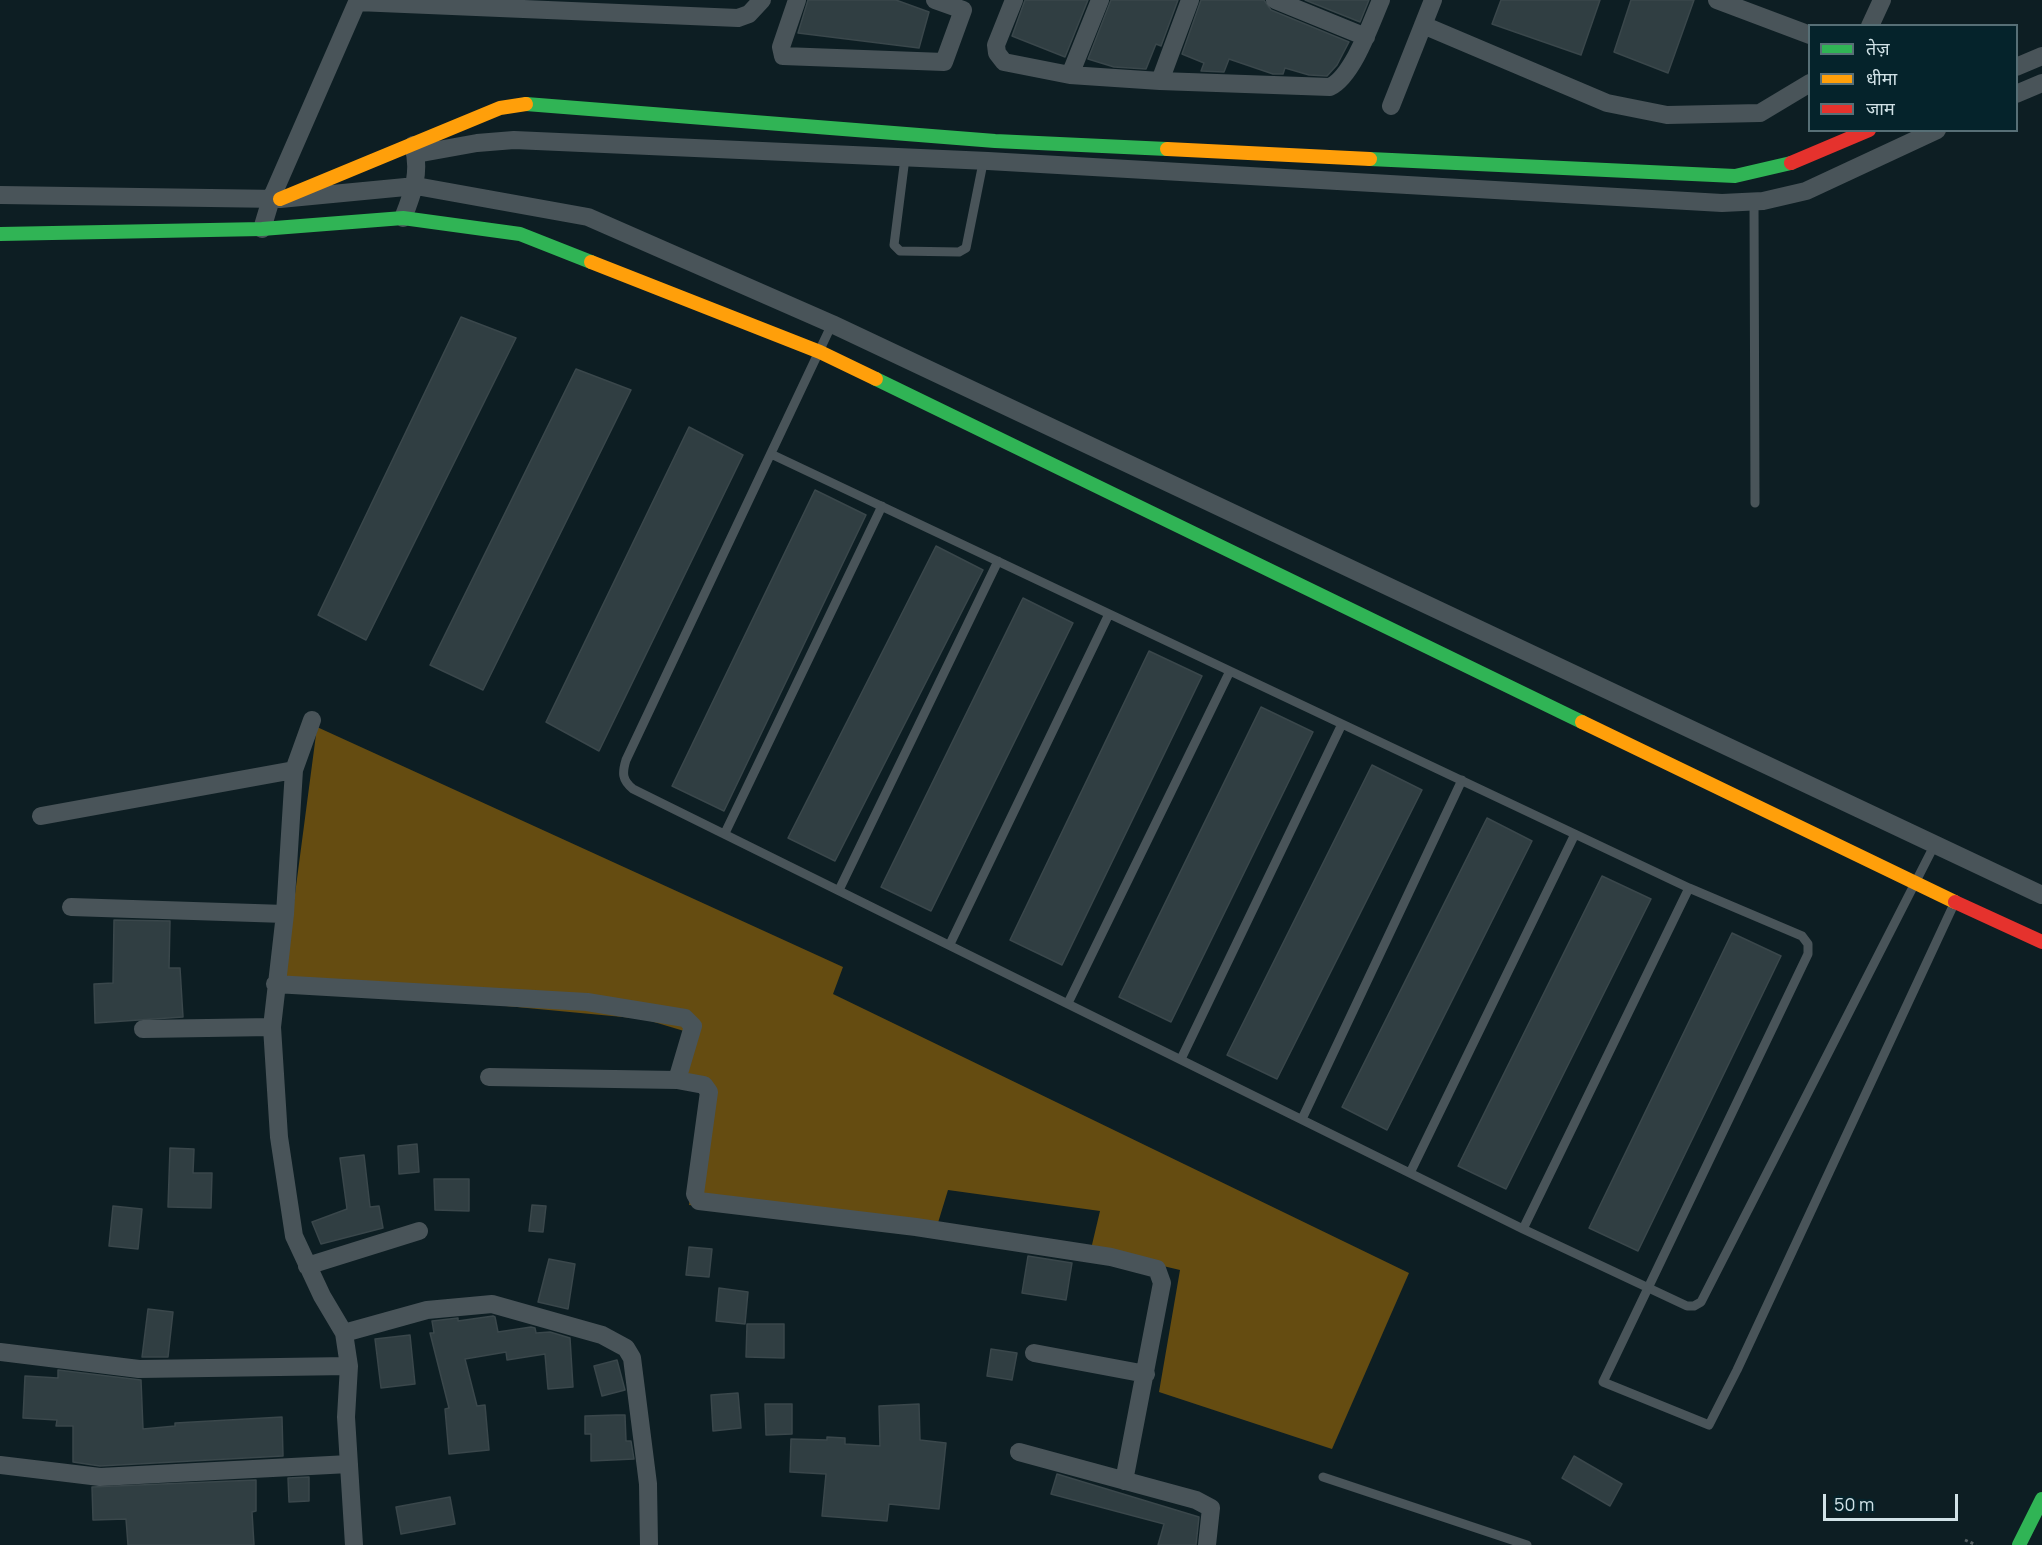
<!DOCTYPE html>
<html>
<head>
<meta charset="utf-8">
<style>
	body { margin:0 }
	#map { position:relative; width:2042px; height:1545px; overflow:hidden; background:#0d1e23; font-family:Manrope,"Noto Sans Devanagari",sans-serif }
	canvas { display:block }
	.legend { position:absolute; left:1808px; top:24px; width:210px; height:108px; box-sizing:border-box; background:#05232b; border:2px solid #576f76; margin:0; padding:8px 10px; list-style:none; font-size:18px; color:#d1e2e7 }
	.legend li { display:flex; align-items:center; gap:12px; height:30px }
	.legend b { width:30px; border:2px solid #576f76 }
	.scale { position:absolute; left:1823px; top:1494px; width:135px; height:27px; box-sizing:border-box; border:3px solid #d1e2e7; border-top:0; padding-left:8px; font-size:18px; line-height:21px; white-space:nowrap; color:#d1e2e7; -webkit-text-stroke:4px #05232b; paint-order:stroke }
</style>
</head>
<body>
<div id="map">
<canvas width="2042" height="1545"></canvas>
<ul class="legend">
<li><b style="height:8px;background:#30b455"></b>तेज़</li>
<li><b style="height:8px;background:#ff9f0a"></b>धीमा</li>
<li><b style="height:8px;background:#e5322d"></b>जाम</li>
</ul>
<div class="scale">50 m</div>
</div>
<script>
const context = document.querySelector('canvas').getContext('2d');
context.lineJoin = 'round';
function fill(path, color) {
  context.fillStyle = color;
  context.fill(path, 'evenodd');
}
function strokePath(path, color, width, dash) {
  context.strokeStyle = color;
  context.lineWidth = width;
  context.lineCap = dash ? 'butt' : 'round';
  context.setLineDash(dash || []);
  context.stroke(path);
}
fill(new Path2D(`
	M317,727L843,967L833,994L1409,1273L1332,1449L1159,1392L1180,1270L1091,1249L1100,1211L948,1190L937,1226L689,1205L708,1078H672L684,1031L644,1019L283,985Z`), '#654c11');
const building = new Path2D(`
	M808,0H896L929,12L919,48L798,33Z
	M1025,0H1088L1065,57L1012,36Z
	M1111,0H1178L1161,46L1156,44L1146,69L1114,67L1088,59Z
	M1201,0H1264L1271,10L1349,42L1337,65L1327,76L1309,75L1285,68L1283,74H1273L1229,59L1224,72L1201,71L1204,63L1182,54Z
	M1305,0H1369L1360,22Z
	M1501,0H1600L1581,55L1492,24Z
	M1631,0H1694L1668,73L1614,52Z
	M461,317L516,338L366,640L318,615Z
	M576,369L631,390L483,690L430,665Z
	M689,427L743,455L599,751L546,722Z
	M815,490L866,515L724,811L672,786Z
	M936,546L983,570L835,861L788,838Z
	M1023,598L1073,623L931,911L881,887Z
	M1149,651L1202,676L1062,965L1010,940Z
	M1261,707L1313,732L1171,1022L1119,997Z
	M1372,765L1422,790L1277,1079L1227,1055Z
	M1487,818L1532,841L1387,1130L1342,1107Z
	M1602,876L1651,899L1506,1189L1458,1166Z
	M114,920L170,921L169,968H180L183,1017L95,1023L94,984L113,983Z
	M1732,933L1781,956L1638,1251L1589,1228Z
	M417,1144L419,1172L399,1174L398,1146Z
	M170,1148L194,1149L193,1173H212L211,1208L168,1207Z
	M364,1155L370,1207L379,1206L383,1228L321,1244L312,1222L347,1209L340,1158Z
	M434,1179H469V1211L435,1210Z
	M532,1205L546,1206L543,1232L529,1231Z
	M113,1206L142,1209L138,1249L109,1246Z
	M689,1247L712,1249L709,1277L686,1275Z
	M1028,1256L1072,1263L1066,1300L1022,1293Z
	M549,1259L575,1264L568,1309L538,1302Z
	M719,1288L748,1292L745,1324L716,1321Z
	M148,1309L173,1312L168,1357H142Z
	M493,1316L495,1317L498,1332L531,1327L535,1328L536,1333L550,1332L570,1338L573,1387L548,1389L545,1354L507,1360L506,1352L465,1359L477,1406L485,1405L489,1450L449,1454L445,1409L449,1408L430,1333H434L432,1321L458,1318V1321Z
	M747,1324H784V1358L746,1357Z
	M410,1335L415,1384L381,1388L375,1339Z
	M991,1349L1017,1353L1012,1380L987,1376Z
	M617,1360L625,1390L602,1396L594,1366Z
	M58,1370L141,1380L143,1429L175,1426V1423L282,1417L283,1456L100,1466L73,1462V1426H56L57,1420L23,1418L25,1376L58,1378Z
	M738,1393L741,1428L713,1431L711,1395Z
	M765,1404H792V1434L766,1435Z
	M919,1404L920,1440L946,1443L939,1509L889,1504L887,1521L822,1516L826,1474L790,1472L791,1439L827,1440V1437L845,1438V1444L880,1446L879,1406Z
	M616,1415H625L626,1441H631L634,1459L591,1461V1434H585V1416Z
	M1574,1456L1622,1484L1610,1506L1562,1478Z
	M1057,1474L1199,1517L1196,1545H1158L1164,1524L1051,1494Z
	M309,1477V1501L289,1502L288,1478Z
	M256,1480V1511L252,1512L254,1545H128L126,1519L93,1520L92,1487Z
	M450,1497L455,1524L401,1534L396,1507Z`);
fill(building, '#303e42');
strokePath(building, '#3a474b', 1.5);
strokePath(new Path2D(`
	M1965,1540L1976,1545`), '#535d60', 3, [3, 3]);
strokePath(new Path2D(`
	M905,158L894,245L900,251L959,252L966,248L984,158
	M1754,201L1755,503
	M832,324L626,760C622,773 622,780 633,789L1523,1229L1687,1306H1694L1701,1302L1935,844
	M771,454L1689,888L1802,936L1808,944V954L1603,1382L1709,1425L1737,1370L1954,904
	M725,833L882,506
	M839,890L998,561
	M950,944L1109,614
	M1068,1003L1230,671
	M1181,1059L1342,724
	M1302,1119L1462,780
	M1410,1173L1575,834
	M1523,1229L1689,888
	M1323,1477L1527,1545`), '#495459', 9);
strokePath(new Path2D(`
	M797,0L781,47L783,56L944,62L963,10L935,0
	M1014,0L996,45L997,53L1004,62L1070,75L1160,81L1330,87C1353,76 1371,23 1381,0
	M1275,0L1366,37
	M1717,0L1810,35
	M357,2L738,18L749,14L762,0
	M1423,25L1607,103L1667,115L1760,113L1810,83
	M1870,26L1882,0
	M2016,67L2042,56
	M1070,75L1100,0
	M1160,81L1190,0
	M2016,94L2042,83
	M1391,106L1433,0
	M416,154L477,143L514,140L988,161L1722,203L1763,201L1806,191L1937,130
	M0,195L280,199L416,186L588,217L832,324L2042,895
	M403,218C413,193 421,171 413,145
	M262,229L271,199L358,0
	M312,720L294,770L285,914L272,1027L279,1137L294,1236L322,1296L344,1333L349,1366L346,1417L354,1545
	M41,816L294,770
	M71,907L285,914
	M275,984L587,1002L685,1018L693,1026L677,1080
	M143,1029L272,1027
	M489,1077L677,1080L704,1085L709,1092L695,1194L699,1201L916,1227L1111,1257L1157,1269L1162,1283L1124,1481
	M307,1266L419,1231
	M344,1333L427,1310L492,1304L602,1335L626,1348L632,1358L648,1484L649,1545
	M0,1352L139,1369L349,1366
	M1034,1353L1146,1374
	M1019,1452L1196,1500L1211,1508L1207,1545
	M0,1465L100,1477L349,1464`), '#495459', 18);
strokePath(new Path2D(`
	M526,104L995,141L1167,149
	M1370,159L1735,176L1791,163
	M0,234L262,229L403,218L520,234L591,262
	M876,379L1582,722
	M2019,1545L2042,1499`), '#30b455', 14);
strokePath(new Path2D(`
	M1167,149L1370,159
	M280,199L500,108L526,104
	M591,262L820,352L876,379
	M1582,722L1955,902`), '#ff9f0a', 14);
strokePath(new Path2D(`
	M1791,163L1869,130
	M1955,902L2042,942`), '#e5322d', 14);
</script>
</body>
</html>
